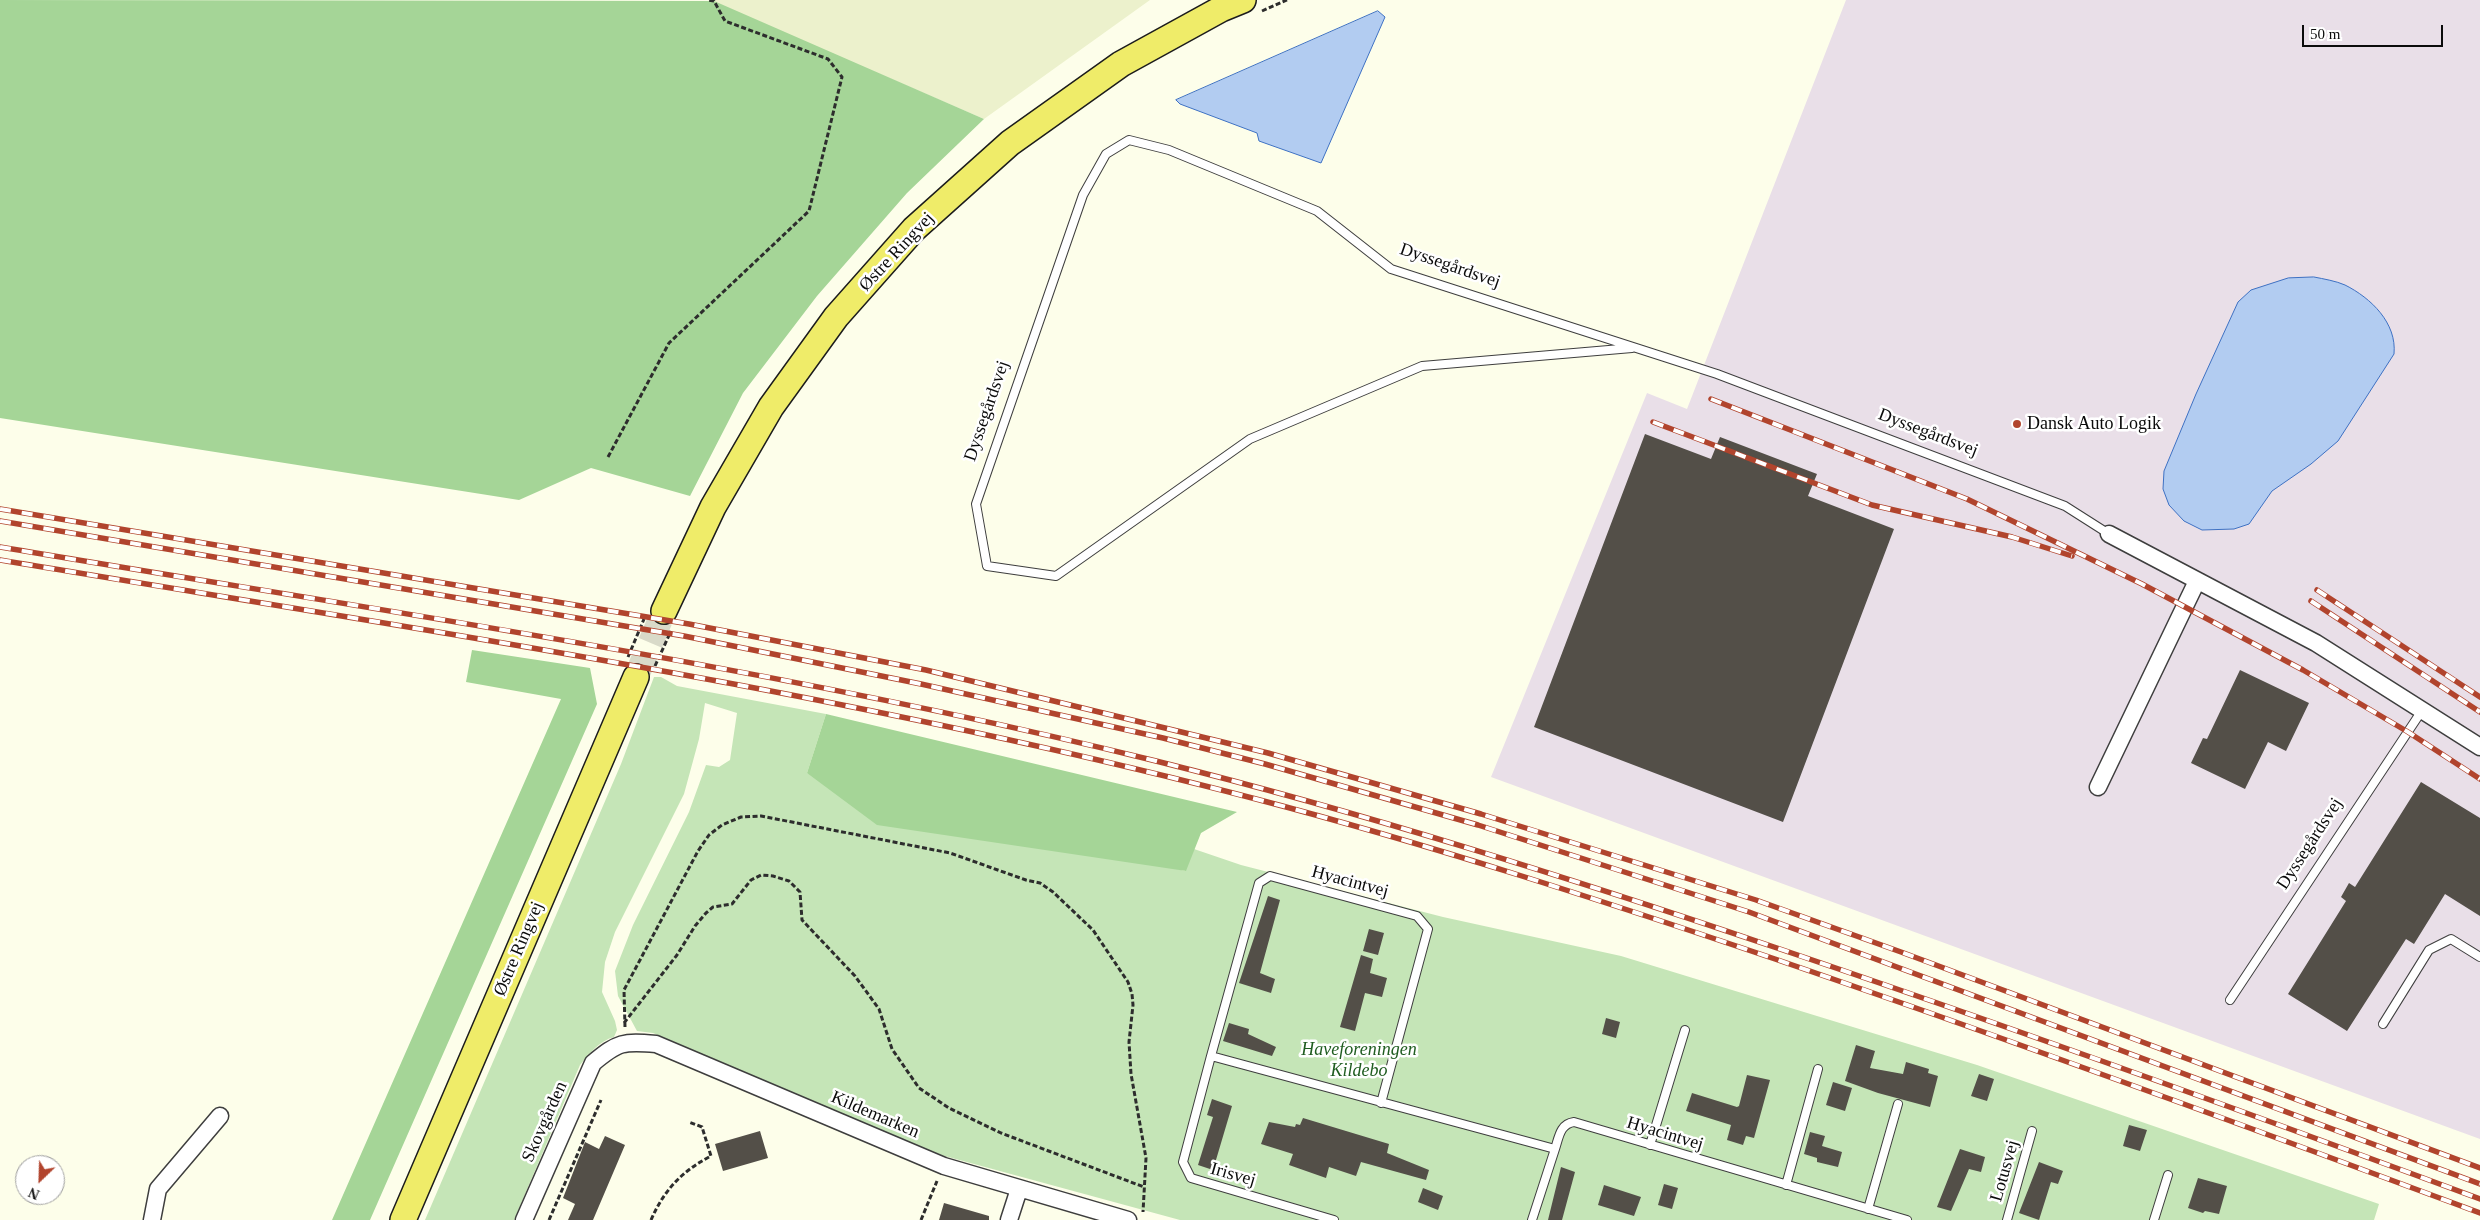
<!DOCTYPE html>
<html>
<head>
<meta charset="utf-8">
<style>
	body { margin:0 }
	#map { position:relative; width:2480px; height:1220px; overflow:hidden; background:#fdfeea; font-family:"Times New Roman",serif }
	canvas { display:block }
	.north { position:absolute; left:15px; top:1155px; width:50px; height:50px; box-sizing:border-box; background:#fff; border:1px solid #9d9d9d; border-radius:50%; rotate:204deg; font-size:14px; font-weight:700; line-height:20px; text-align:center; color:#0b0b0b }
	.north::after { content:''; display:block; margin:auto; width:18px; height:22px; background:#b1442d; clip-path:polygon(50% 0,100% 100%,50% 72%,0 100%) }
	.scale { position:absolute; left:2302px; top:25px; width:141px; height:22px; box-sizing:border-box; border:2px solid #0b0b0b; border-top:0; padding-left:6px; font-size:15px; line-height:18px; white-space:nowrap; color:#0b0b0b; -webkit-text-stroke:4px #fff; paint-order:stroke }
</style>
</head>
<body>
<div id="map">
<canvas width="2480" height="1220"></canvas>
<div class="north">N</div>
<div class="scale">50 m</div>
</div>
<script>
const context = document.querySelector('canvas').getContext('2d');
context.lineJoin = 'round';
function fill(path, color) {
  context.fillStyle = color;
  context.fill(path, 'evenodd');
}
function strokePath(path, color, width, dash) {
  context.strokeStyle = color;
  context.lineWidth = width;
  context.lineCap = dash ? 'butt' : 'round';
  context.setLineDash(dash || []);
  context.stroke(path);
}
function write(font, color, halo, rows, align = 'center') {
  context.font = font + ' "Times New Roman",serif';
  context.lineWidth = 5;
  context.setLineDash([]);
  context.textBaseline = 'middle';
  context.strokeStyle = halo;
  context.fillStyle = color;
  for (const [text, x, y, turn = 0] of rows) {
    context.save();
    context.translate(x, y);
    context.rotate((+turn || 0) * Math.PI / 180);
    context.textAlign = isNaN(turn) ? turn : align;
    if (halo) context.strokeText(text, 0, 0);
    context.fillText(text, 0, 0);
    context.restore();
  }
}
fill(new Path2D(`
	M1846,0H2480V1139L1491,777L1647,393L1687,409Z`), '#e9dfe8');
fill(new Path2D(`
	M708,0H1150L984,119Z`), '#ecf1cc');
fill(new Path2D(`
	M654,677H661L677,686L826,714L807,773L1185,871L1194,849L1241,865L1443,917L1621,956L1977,1065L2379,1204L2374,1220H1180L941,1155L653,1033L637,1031L618,996L615,971L633,925L689,812L706,765L719,767L730,760L737,713L705,703L699,739L684,794L615,932L605,962L602,992L615,1021L617,1030L614,1037C599,1041 590,1053 580,1065L514,1220H425L621,764Z`), '#c5e5b7');
fill(new Path2D(`
	M0,0L714,1L984,119L907,193L817,296L743,393L690,496L591,468L519,500L0,418Z
	M472,650L590,668L597,704L370,1220H332L561,699L466,682Z
	M826,714L1237,812L1201,833L1186,871L877,825L807,773Z`), '#a5d597');
const water = new Path2D(`
	M1378,11L1385,17L1321,163L1259,141L1257,133L1180,104L1176,100Z
	M2314,277C2324,279 2336,281 2345,285C2371,298 2397,323 2394,354L2338,441L2311,464L2272,491L2249,524L2234,529L2202,530L2184,521L2169,505L2163,489L2164,471L2196,394L2238,302L2251,290L2288,278Z`);
fill(water, '#b2ccf1');
strokePath(water, '#3e71c3', 1);
fill(new Path2D(`
	M1645,434L1711,459L1720,437L1817,474L1808,496L1894,529L1783,822L1534,727Z
	M2240,670L2309,703L2286,751L2268,742L2245,789L2191,763L2203,738L2207,739Z
	M2421,782L2480,818V916L2445,894L2414,944L2406,939L2347,1031L2288,994L2346,901L2341,897L2349,883L2355,887Z
	M1268,896L1280,900L1260,973L1275,979L1271,993L1239,983Z
	M1369,929L1384,933L1378,955L1363,951Z
	M1361,955L1373,959L1370,973L1387,978L1382,997L1365,993L1355,1031L1340,1027Z
	M1606,1018L1620,1022L1616,1038L1602,1034Z
	M1229,1023L1249,1029L1248,1034L1276,1047L1272,1056L1223,1041Z
	M1856,1045L1875,1051L1870,1068L1903,1074L1906,1062L1929,1069L1928,1073L1938,1076L1930,1107L1878,1093L1845,1081Z
	M1979,1074L1994,1079L1987,1101L1971,1096Z
	M1747,1075L1770,1080L1754,1138L1746,1136L1743,1145L1727,1140L1731,1125L1686,1111L1692,1093L1737,1107L1739,1106Z
	M1833,1082L1852,1088L1845,1111L1826,1105Z
	M1212,1099L1232,1106L1213,1170L1198,1165L1213,1117L1207,1115Z
	M1303,1118L1389,1144L1387,1153L1429,1170L1426,1180L1361,1162L1356,1176L1329,1167L1326,1178L1289,1165L1293,1154L1261,1144L1269,1122L1295,1127L1296,1124L1300,1125Z
	M2129,1125L2147,1130L2140,1151L2123,1146Z
	M760,1131L768,1158L723,1171L715,1144Z
	M1810,1132L1825,1136L1822,1146L1842,1152L1838,1167L1817,1162V1158L1804,1154Z
	M605,1136L625,1145L593,1220H568L575,1204L563,1198L585,1142L599,1149Z
	M1960,1149L1985,1157L1981,1172L1969,1169L1951,1211L1937,1207Z
	M2039,1162L2063,1171L2058,1184L2051,1182L2039,1220L2019,1213Z
	M1561,1167L1575,1172L1562,1220H1548Z
	M2198,1178L2227,1186L2219,1214L2205,1211L2203,1213L2188,1208Z
	M1664,1184L1678,1188L1672,1209L1658,1205Z
	M1604,1185L1641,1197L1634,1216L1598,1205Z
	M1423,1188L1443,1196L1438,1210L1418,1202Z
	M944,1203L989,1216V1220H939Z`), '#534f48');
strokePath(new Path2D(`
	M636,677L664,611`), '#d9dac9', 25, [25, 12]);
const lane = new Path2D(`
	M1632,348L1422,366L1250,439L1056,576L987,566L976,504L1083,195L1106,154L1129,140L1169,150L1317,211L1391,269L1717,374L2065,506L2109,534
	M2230,1000L2423,709
	M2383,1024L2429,950L2451,939L2480,957
	M1211,1056L1259,883L1270,876L1417,916L1428,929L1381,1103
	M1650,1145L1685,1030
	M1786,1185L1818,1069
	M1868,1209L1898,1104
	M1334,1220L1191,1178L1183,1162L1211,1056L1555,1149C1559,1137 1560,1124 1574,1122L1907,1220
	M1532,1220L1555,1149
	M2007,1220L2032,1131
	M2154,1220L2168,1175`);
const street = new Path2D(`
	M2109,534L2316,643L2480,747
	M2098,787L2197,581
	M152,1220L158,1189L220,1116
	M524,1220L593,1063C618,1042 623,1041 656,1044L944,1166L1128,1220
	M1009,1220L1019,1189`);
const primary = new Path2D(`
	M664,611L713,507L771,407L836,317L914,229L1010,143L1121,64L1221,9L1243,0
	M403,1220L636,677`);
strokePath(lane, '#3e3e3e', 10);
strokePath(street, '#3e3e3e', 19);
strokePath(primary, '#1c1c1c', 28);
strokePath(new Path2D(`
	M1262,11L1287,0
	M608,457L669,343L809,211L842,77L828,59L725,21L714,1L708,0
	M628,657L644,619
	M655,666L671,631
	M624,1023L677,955L695,926L706,913L713,907L732,904L751,880L761,875L773,876L789,881L800,892L802,920L855,976L879,1009L892,1049L919,1088L949,1108L1001,1133L1144,1187
	M625,1027L624,990L698,851L709,835L722,825L741,817L761,816L950,853L1026,880L1040,883L1053,892L1093,930L1128,982L1132,994L1133,1005L1129,1042L1131,1074L1146,1158L1143,1212
	M549,1220L601,1100
	M651,1220C664,1190 682,1171 711,1156L702,1127L689,1122
	M921,1220L937,1181`), '#2d2d2d', 3, [5, 2.5]);
strokePath(lane, '#fff', 8);
strokePath(street, '#fff', 16);
strokePath(primary, '#efec69', 25);
const rail = new Path2D(`
	M1711,399L1967,499L2142,584L2303,670L2408,732L2480,779
	M1653,422L1872,505L2012,537L2072,556
	M0,509L689,624L926,670L1268,753L1481,814L1756,900L1901,952L2480,1168
	M0,521L684,636L921,684L1163,738L1265,764L1478,825L1749,912L2480,1184
	M0,547C386,612 776,667 1156,761C1365,813 1570,878 1774,947C2011,1027 2246,1112 2480,1199
	M0,560C421,630 843,691 1256,799C1432,845 1603,901 1775,959C2011,1040 2246,1126 2480,1213
	M2317,590L2480,697
	M2311,601L2480,712`);
strokePath(rail, '#b1442d', 5.5);
strokePath(rail, '#fff', 4, [11]);
for (const [x, y, r, color] of [
	[2017,424,5,"#b1442d"]
]) {
  const dot = new Path2D();
  dot.arc(x, y, r, 0, 2 * Math.PI);
  context.fillStyle = color;
  context.fill(dot);
  strokePath(dot, '#fff', 2);
}
write('18px', '#0b0b0b', '#fff', [
	["Østre Ringvej",897,252,-47],
	["Dyssegårdsvej",1450,266,19],
	["Dyssegårdsvej",987,411,-71],
	["Dyssegårdsvej",1928,433,21],
	["Dyssegårdsvej",2310,844,-57],
	["Hyacintvej",1350,882,15],
	["Østre Ringvej",519,949,-67],
	["Kildemarken",875,1115,23],
	["Skovgården",545,1122,-66],
	["Hyacintvej",1665,1134,17],
	["Lotusvej",2005,1171,-74],
	["Irisvej",1233,1175,16]
]);
write('18px', '#0b0b0b', '#fff', [
	["Dansk Auto Logik",2027,424]
], 'left');
write('italic 18px', '#205d21', '#fff', [
	["Haveforeningen",1359,1050],
	["Kildebo",1359,1071]
]);
</script>
</body>
</html>
